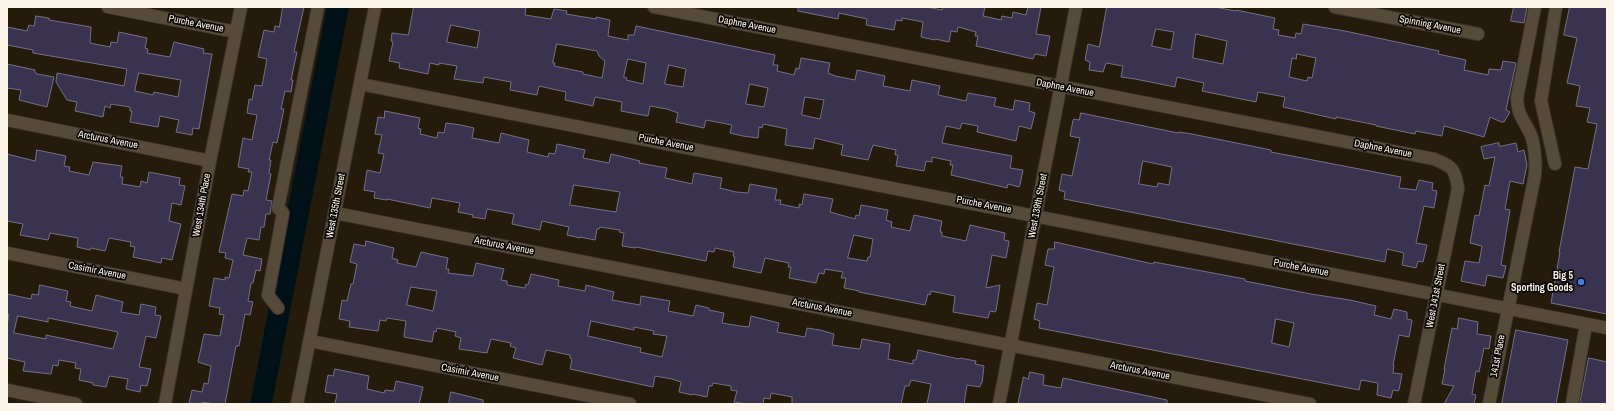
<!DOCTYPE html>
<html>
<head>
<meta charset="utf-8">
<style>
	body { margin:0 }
	#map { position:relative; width:1614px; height:411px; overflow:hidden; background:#251b0b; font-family:"Archivo Narrow",sans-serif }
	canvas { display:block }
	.frame { position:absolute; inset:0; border:8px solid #fbf4e9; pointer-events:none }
</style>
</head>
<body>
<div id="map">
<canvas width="1614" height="411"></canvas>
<div class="frame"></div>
</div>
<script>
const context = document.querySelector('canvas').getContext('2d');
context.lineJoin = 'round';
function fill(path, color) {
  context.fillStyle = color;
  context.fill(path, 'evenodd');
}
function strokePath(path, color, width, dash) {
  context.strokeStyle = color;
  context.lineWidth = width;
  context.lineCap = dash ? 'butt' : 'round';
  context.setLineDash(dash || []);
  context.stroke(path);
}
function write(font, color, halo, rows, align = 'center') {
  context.font = font + ' "Archivo Narrow",sans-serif';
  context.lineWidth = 3.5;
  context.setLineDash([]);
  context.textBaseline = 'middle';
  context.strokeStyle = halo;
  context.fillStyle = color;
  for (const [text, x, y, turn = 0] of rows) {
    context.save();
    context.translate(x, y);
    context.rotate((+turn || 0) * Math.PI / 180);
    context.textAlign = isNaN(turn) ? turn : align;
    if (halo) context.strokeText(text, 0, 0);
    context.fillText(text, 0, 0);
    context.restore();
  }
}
fill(new Path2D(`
	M327,7H349L272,404H250L269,307L263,299L265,289L272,290Z`), '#011118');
const building = new Path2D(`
	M283,7H304L294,52H297L291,80H293L291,92L285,91L281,109H284L277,143L273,142L269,160H271L269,173L271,174L266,200L272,201L270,214H266L264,227H261L259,240L247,238L243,255L262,259L260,271L256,270L253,283H251L248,301L253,302L250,315L245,314L239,346H236L225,404H214L202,402V404L189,403L192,390L202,392L204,383L208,384L211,366L198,362L204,334L220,336L224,315L219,314L220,308L209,306L214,278L225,280V277L229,278L233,260L225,258L226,253L219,252L232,194L243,196L244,190L248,191L252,172H248L249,169L238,167L243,138L252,140L257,115L247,113L249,99L252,100L255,85L262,86L267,59L258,57L264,30L274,32L275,26L279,27Z
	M414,7H526L525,15L551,19L554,9L567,11L566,14L596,19V17L610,20L608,36L628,40V35H634L636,26L775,55L773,65H778L777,71L794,75L796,68L799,69L801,58L830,63L828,73L835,76L855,80L857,70L885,76L883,86L910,91L912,80L940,86L938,95L966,101L968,93L996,98L994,106L1013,110L1015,100L1030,103L1029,111L1035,113L1031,129L1019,126L1016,141L977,132L978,126L962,123L960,129L946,126L942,143L1012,156L1010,168L1023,170L1020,185L1019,187L1008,184L1007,188L951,175L953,165H950L951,161L932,157V162L926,161L924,171L896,166L898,155H895L896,150L873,145L868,160L841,155L843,145L815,138L813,149L785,145L787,129L773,126L763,124L762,128L759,127L758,138L743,136L730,133L732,125L706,120L704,128L676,122L678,113L667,109L650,106L648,116L621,111L622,102L595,97L593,106L565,100L566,92L539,86L537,95L510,90L511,82L484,77L483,83L454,79L457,66L439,63V65L430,63L428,74L399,68L400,63L389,61L393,42L391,41L392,33L408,35ZM451,25L480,31L477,48L447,42ZM557,44L597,51L599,56L605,61L602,78L583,74V72L554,66L555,63H553ZM628,59L646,63L643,84L626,80L627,78L624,77ZM669,65L686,69L683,87L665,84ZM750,84L768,88L764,107L746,104ZM805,97L824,100L820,119L802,115Z
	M799,7H926L942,10L943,7H985L983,16L1001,20L1002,16L1012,18L1013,12L1026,15L1028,7H1041L1036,34L1050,36L1046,56L1035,54L1033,59L976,46L978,36H975L976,32L958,27L957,32L951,31L949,42L935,39V40L921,37L923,22L902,18V21L896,20L894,30L866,25L867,19L839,13L838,19L798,11Z
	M1107,7H1215L1235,11L1236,10L1275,18L1273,29L1279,30L1278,35L1295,38L1296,33L1301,34L1303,24L1345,31L1439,51L1438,54L1466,60L1464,70L1488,75L1489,69L1501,70L1503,61L1516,63L1506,110L1510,112L1504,122H1501L1490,117L1484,137L1444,126L1442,136L1416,131L1415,134L1376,126V125L1336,117V119L1283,107L1285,97L1258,92L1256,102L1202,91L1204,83L1177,77L1175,87L1135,79L1121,77L1123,66L1106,63L1103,72L1089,70L1090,62L1085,60L1088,44L1099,47ZM1156,29L1174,32L1171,50L1152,46ZM1196,34L1227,41L1223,64L1193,58ZM1297,54L1316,58L1312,78L1308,77L1307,81L1289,77L1292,58L1296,59Z
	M1514,7H1527L1524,23L1511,21Z
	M1570,7H1607V314L1551,303L1560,252H1559L1575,167L1588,169L1597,124L1587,122L1590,108L1576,106L1580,86L1567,83L1577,38L1564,35Z
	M36,16L49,18V20L91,27L90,43L110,47L111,42L117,43L119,32L147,38L145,48L148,49L147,53L170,57L174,42L204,49L203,53L212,54L199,129L193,128L192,135L176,132L179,120L160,116L158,127L130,122L132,111H130V107L111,104L110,108L105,106L103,117L75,111L77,102L67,100L56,82L57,73L124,86L127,69L33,53V50L7,45V27L27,31L29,25L34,26ZM139,73L181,80L178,97L154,92L153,95L135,91Z
	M7,64L35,70V72L37,74L54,77L47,107L19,100L21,90L7,88Z
	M385,111L420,118L418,128L421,129L420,134L437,138L438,132L444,133L446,123L461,125L474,128L472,138L499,143L501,133L529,140L527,152L548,157L549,153L555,154L557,144L585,150L583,158L609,163L611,154L640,161L639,163L667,168L665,178L670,179L692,184L694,173L722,178L720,188L736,192L748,193L750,184L777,189L775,200H781L780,204L799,208V204L802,205L804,194L833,199L830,212L855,219L856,215L859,216L861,205L888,210L886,220L892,222L891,227L910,231L914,215L942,221L940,232H942V236L966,241L970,225L1005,233L1004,240L1009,241V242L1006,258L992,255L986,288L1000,285L996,311L995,312L990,311L988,318L953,312L955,296L931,291L930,295L928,294L925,305L859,292V291L844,288L846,278H841L843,272L825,269L824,274L819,273L816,283L789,278L791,267H788L789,263L765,258L761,273L733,267L735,257L733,256L734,252L715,248L714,252L708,251L706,261L636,247L635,248L622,246L624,233L619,232L620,230L600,227L599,229H597L595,240L580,237V238L567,235L569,227L542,221L540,230L512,224L514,214L487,209L485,219L472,217L473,215L458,212L460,203L432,198L430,208L387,199V200L374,198L375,192L364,190L367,170L380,173L384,154L378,153L382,135L375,134L378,117L384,118ZM574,185L620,192L616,212L570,205ZM854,235L873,239L870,257H868L867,261L848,258Z
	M1081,113L1178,133L1179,132L1192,134L1271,150V152L1401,177L1399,188L1416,190L1419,180L1433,183L1432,190L1437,191L1434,208L1424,206L1416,243L1427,245L1423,262L1418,261L1416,268L1402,265L1404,253L1387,249L1385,262L1064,199L1065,192L1059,190L1062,174L1072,176L1080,138L1070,136L1073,120L1074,119L1079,120ZM1143,161L1172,167L1169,185L1158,183L1157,187L1139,184Z
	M1499,143V146H1502L1516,143L1518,152L1524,150L1527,165L1523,184L1510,181L1505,209L1510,210L1501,265L1506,266L1503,278L1487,275L1485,286L1461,281L1465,261L1479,263L1482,246L1470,243L1475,215L1479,216L1485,185L1489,186L1495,157L1484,159L1481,147Z
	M37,150L66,156L64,166L70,167L69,171L89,175L93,162L122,166L120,177H123L122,184L140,187L141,181L147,183L149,172L180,178L179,185L185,186L181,205L172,203L169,221L181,224L172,260L162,258L161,263L133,257L135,247L130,246L131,242L109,238L105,251L91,248L90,250L77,247L78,238L50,233L48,240L20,235L23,224L7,221V154L35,161Z
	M366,241L394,248L392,258L398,260L397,263L416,267L421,252L448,258L446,269H449L448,273L473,276L476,263L504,269L501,280L507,281V285L525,288L526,284L528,285L531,274L559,280L558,286L585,291L586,285L614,292L612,300L640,305L641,296L670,301L668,311L693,316L696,305L709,308V310L724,313L722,323L740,326L749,327L751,316L779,323L777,332L805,337L807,328L820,330L834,334L832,345L851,348L860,349L862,339L890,344L888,359L913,364V360H916L918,350L959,359L960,358L976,361L975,364L984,366L982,383H981L980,387L967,385L964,404H927L931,384L911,380L909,386H905L901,404H792V397L771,393L770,399L764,398L763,404H746L734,402L737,391L731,390V386L713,383L712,386H709L707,397L693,394L692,395L679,392L681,382L672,379L655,376L653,387L570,369L572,359L570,358V355L546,350L542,365L513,358L516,348L510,346L511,343L491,339L487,353L459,349L461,338L455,336L456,332L437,328L436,332L434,331L432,342L404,337L406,321L387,318L386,321L380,320L378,331L349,327L350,321L339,319L342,300L347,301L351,284H353L357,264L350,262L354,244L365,246ZM411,287L437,291L433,311L407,305ZM591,321L634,330V327L654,331L653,334L667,336L662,357L640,352L641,348L588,336Z
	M1055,242L1153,264L1154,262L1245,279V281L1311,294L1350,300L1376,306L1374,315L1391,319L1394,309L1407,312V319L1412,320V321L1409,337L1399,335L1393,365H1394L1393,373L1402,374L1399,390L1398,391L1393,390L1391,398L1377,395L1378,383L1361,380L1359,390L1039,328L1040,321L1034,319L1037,303L1047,305L1054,267L1045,265L1048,249H1054ZM1276,319L1294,323L1289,347L1272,343Z
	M40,285L68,291L66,301L71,302L70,306L92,311L96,295L123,302L121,312L139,315L141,304L156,307L155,315L161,316L156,338L146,336L139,367L151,369L147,386L141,385L140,392L126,389L128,379L110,376L109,377L106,387L93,385V383L79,380L81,369L75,368L76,363L59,360L58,366L53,365L51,374L23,371L25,362L7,358V325L9,314H7V294L31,299L32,294L38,295ZM18,316L48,322V318L118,332L113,349L46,335V339L14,333Z
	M1459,318L1478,322L1477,334L1491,336L1489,349L1484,348L1479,372L1476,371L1472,394L1476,395L1474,404H1444L1454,386L1442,384L1445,369H1444L1452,328L1457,329Z
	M1516,330L1568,340L1556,404H1502Z
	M1589,358L1607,362V404H1580Z
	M335,369L369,376L367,389L384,393L385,390L394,391L396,381L423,387L419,404H335L337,394L325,392L328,375L333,376Z
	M1030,372L1044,375L1043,385L1061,388L1063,378L1167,400V404H1024L1018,403L1023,379V377L1028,379Z
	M451,392L483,400V404H449Z`);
fill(building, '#39334f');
strokePath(building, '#747085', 1);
const minor = new Path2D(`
	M108,7L236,32
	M654,7L1434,159C1453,167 1455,168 1458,189L1414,404
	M1335,7L1478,34
	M360,84L1607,328
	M7,120L210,161
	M1555,164L1541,101L1556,7
	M335,213L1310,404
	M7,253L186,289
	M278,308L268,295L283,213L278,208L318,7
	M310,341L630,404
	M7,390L76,404
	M165,404L210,161L241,7
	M297,404L375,7
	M999,404L1076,7
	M1489,404L1535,175C1536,164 1535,144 1530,133C1523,118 1518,117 1517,98L1535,7
	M1572,404L1586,324`);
strokePath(minor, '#3d362f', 14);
strokePath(minor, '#564b39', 12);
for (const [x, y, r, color] of [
	[1581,282,4,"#3f7fe0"]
]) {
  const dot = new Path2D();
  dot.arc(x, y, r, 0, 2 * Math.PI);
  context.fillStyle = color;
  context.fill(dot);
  strokePath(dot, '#0b0703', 1.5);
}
write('10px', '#fbf4e9', '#0b0703', [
	["Purche Avenue",196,24,11],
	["Daphne Avenue",747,25,11],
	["Spinning Avenue",1430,25,11],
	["Daphne Avenue",1065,88,11],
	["Arcturus Avenue",108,140,11],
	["Purche Avenue",666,143,11],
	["Daphne Avenue",1383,149,11],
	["West 134th Place",202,205,-80],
	["Purche Avenue",984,205,11],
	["West 135th Street",336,206,-79],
	["West 139th Street",1038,206,-79],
	["Arcturus Avenue",504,246,11],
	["Purche Avenue",1301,268,11],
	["Casimir Avenue",97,271,11],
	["West 141st Street",1436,296,-79],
	["Arcturus Avenue",822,308,11],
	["141st Place",1498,356,-79],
	["Arcturus Avenue",1140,371,11],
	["Casimir Avenue",470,373,11]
]);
write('bold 10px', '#fbf4e9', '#0b0703', [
	["Big 5",1573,276],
	["Sporting Goods",1573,288]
], 'right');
</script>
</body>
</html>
